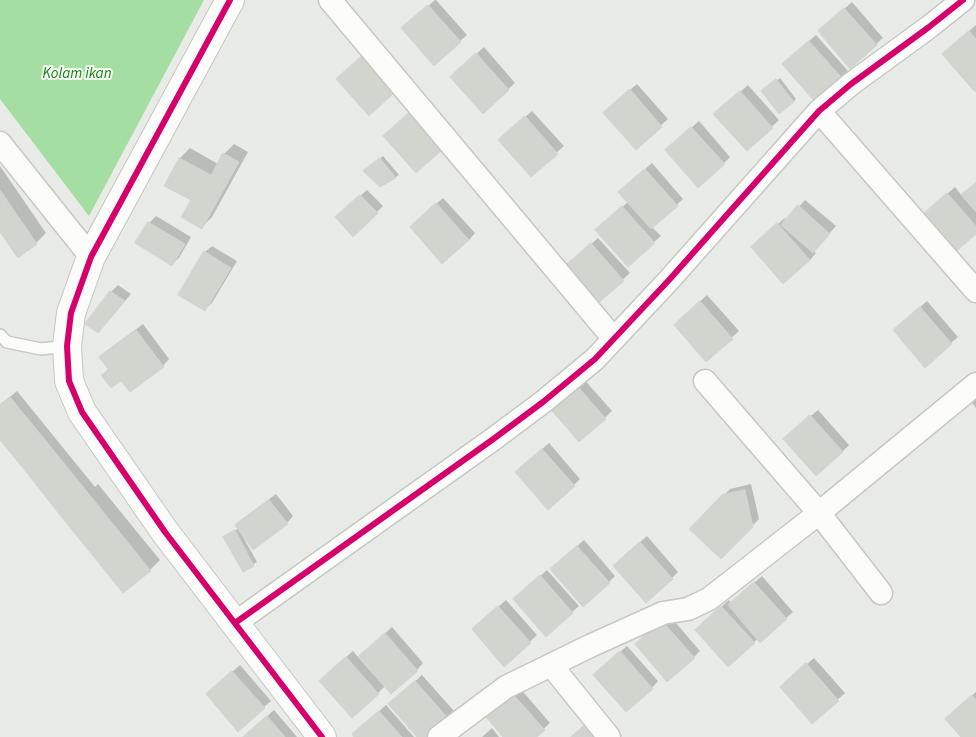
<!DOCTYPE html>
<html>
<head>
<meta charset="utf-8">
<style>
	body { margin:0 }
	canvas { display:block; background:#e9ebe6 }
</style>
</head>
<body>
<canvas width="976" height="737"></canvas>
<script>
const context = document.querySelector('canvas').getContext('2d');
context.lineJoin = 'round';
function fill(path, color) {
  context.fillStyle = color;
  context.fill(path, 'evenodd');
}
function strokePath(path, color, width, dash) {
  context.strokeStyle = color;
  context.lineWidth = width;
  context.lineCap = dash ? 'butt' : 'round';
  context.setLineDash(dash || []);
  context.stroke(path);
}
function write(font, color, halo, rows, align = 'center') {
  context.font = font + ' "Source Sans 3",sans-serif';
  context.lineWidth = 4;
  context.setLineDash([]);
  context.textBaseline = 'middle';
  context.strokeStyle = halo;
  context.fillStyle = color;
  for (const [text, x, y, turn = 0] of rows) {
    context.save();
    context.translate(x, y);
    context.rotate((+turn || 0) * Math.PI / 180);
    context.textAlign = isNaN(turn) ? turn : align;
    if (halo) context.strokeText(text, 0, 0);
    context.fillText(text, 0, 0);
    context.restore();
  }
}
fill(new Path2D(`
	M0,0H204L89,216L0,99Z`), '#a5dea3');
fill(new Path2D(`
	M435,0H436L467,35L460,41L410,22Z
	M852,2L883,38L850,67L826,25Z
	M976,25V89L950,48Z
	M816,35L848,71L841,77L790,58Z
	M484,47L515,83L483,112L458,70Z
	M780,78L796,99L793,102L766,89Z
	M637,84L668,119L636,148L611,106Z
	M748,85L779,120L747,150L722,108Z
	M532,111L564,146L531,175L506,134Z
	M699,121L730,157L724,163L673,144Z
	M234,144L248,152L212,217L202,227L193,200L166,185L180,158L190,148L218,164L224,154Z
	M383,156L399,175L396,177L380,186L368,169Z
	M652,163L683,199L652,227L661,236L654,242L604,223L628,202L626,186Z
	M0,166L46,233L36,243L18,256L0,230Z
	M976,183V232L929,210L955,187L962,196Z
	M367,190L383,206L353,235L343,211Z
	M443,198L475,233L469,240L418,220Z
	M805,200L836,226L814,251L816,253L810,260L759,240L785,218L787,220Z
	M156,216L191,237L179,258L172,264L137,243L149,223Z
	M598,238L630,273L597,303L572,261Z
	M212,246L237,261L212,303L205,309V252Z
	M118,285L131,294L98,332L111,292Z
	M707,295L739,331L706,360L682,318Z
	M927,301L958,337L951,343L901,324Z
	M143,324L169,359L163,366L121,379L103,375L109,368L107,351Z
	M581,376L612,411L580,441L548,405Z
	M17,391L95,487L98,484L160,560L150,570L0,438V405Z
	M976,399V408L972,403Z
	M818,410L849,445L842,452L791,432Z
	M549,443L580,479L574,485L523,466Z
	M751,484L759,519L721,558L691,529L730,489Z
	M276,494L293,516L287,523L242,535L257,562L244,570L225,537L239,528L243,519Z
	M647,536L678,572L672,578L621,559Z
	M584,540L615,576L609,582L558,563Z
	M547,570L579,606L572,612L521,593Z
	M762,576L793,612L760,641L758,638L754,642L703,623L729,600L731,603Z
	M506,600L537,635L505,665L480,623Z
	M669,615L700,651L694,657L637,644Z
	M392,627L423,663L417,670L385,686L378,693L327,674L353,651L359,658Z
	M627,646L658,681L652,688L601,669Z
	M814,658L845,693L812,722L788,680Z
	M240,665L271,701L264,707L214,688Z
	M422,675L454,711L424,737H418L396,698Z
	M519,687L550,723L535,737H505L487,716Z
	M976,692V737H963L953,712Z
	M386,705L414,737H356L360,728Z
	M274,710L297,737H244L248,733Z
	M492,728L499,737H482Z`), '#0003');
const building = new Path2D(`
	M428,5L461,42L434,66L401,28Z
	M844,8L877,45L850,69L818,31Z
	M969,31L976,39V91L975,92L942,54Z
	M809,41L842,78L815,102L782,64Z
	M476,53L509,90L483,114L450,77Z
	M363,55L395,92L369,116L336,79Z
	M776,79L794,102L779,114L761,91Z
	M630,89L662,127L636,150L603,113Z
	M740,91L773,128L747,151L713,114Z
	M410,112L442,150L416,173L383,136Z
	M525,116L558,154L531,177L498,140Z
	M691,127L725,164L698,188L665,150Z
	M223,153L239,162L202,229L181,217L191,200L164,186L179,158L211,175Z
	M380,158L396,178L380,187L363,171Z
	M645,169L678,206L651,229L618,192Z
	M976,183V212L961,195Z
	M0,190L37,244L18,258L0,232Z
	M947,193L976,226V234L953,254L921,216Z
	M360,195L378,213L353,237L335,217Z
	M436,203L469,240L442,264L410,227Z
	M798,205L830,234L813,253L781,225Z
	M622,206L655,243L628,267L595,230Z
	M148,222L185,244L172,266L135,243Z
	M777,223L810,260L783,284L751,247Z
	M591,243L624,281L597,304L564,267Z
	M204,251L231,268L205,311L178,295Z
	M110,291L125,301L98,333L85,324Z
	M700,301L733,339L706,362L674,325Z
	M920,307L952,344L925,368L893,330Z
	M136,330L164,367L130,392L121,381L111,388L101,375L109,370L99,357Z
	M573,381L606,419L579,442L547,405Z
	M10,397L50,446L23,468L0,440V405Z
	M810,415L843,452L816,476L783,439Z
	M50,446L88,493L60,515L23,468Z
	M542,449L575,486L548,510L515,472Z
	M745,490L753,527L721,559L689,529L722,495Z
	M88,493L151,571L123,593L60,515Z
	M269,500L288,524L253,550L235,525Z
	M235,530L254,566L243,572L223,537Z
	M640,542L673,579L646,603L613,566Z
	M577,546L610,583L583,607L550,569Z
	M540,575L573,613L546,637L513,599Z
	M754,582L787,619L760,643L728,605Z
	M498,606L531,643L504,667L472,629Z
	M721,606L755,643L728,667L695,630Z
	M662,621L695,658L667,682L635,644Z
	M385,633L418,671L391,694L358,657Z
	M620,651L653,689L626,712L593,675Z
	M346,657L379,694L352,718L319,681Z
	M806,663L839,701L812,724L780,687Z
	M232,671L265,708L238,732L206,694Z
	M415,681L448,718L426,737H417L388,704Z
	M512,693L545,730L537,737H503L485,716Z
	M972,695L976,700V737H961L945,719Z
	M379,711L402,737H354L352,734Z
	M267,716L285,737H243Z
	M586,724L597,737H571Z`);
fill(building, '#d2d4ce');
strokePath(building, '#d2d4ce', 1);
const lane = new Path2D(`
	M0,335L7,342L41,349L67,346`);
const street = new Path2D(`
	M330,0L614,339
	M819,111L976,291
	M0,143L91,257
	M705,381L819,513L881,593
	M235,623L492,440L543,402L595,359L669,280L819,111L851,84L929,27L963,0
	M551,665L609,737
	M439,737L506,687L590,646L663,613L688,609L709,599L819,513L976,384`);
const secondary = new Path2D(`
	M230,0L91,257L71,313L67,346L69,381L82,412L165,532L322,737`);
strokePath(lane, '#c6c8c3', 14);
strokePath(street, '#c6c8c3', 25);
strokePath(secondary, '#c4c7bf', 30);
strokePath(lane, '#fcfcfb', 11);
strokePath(street, '#fcfcfb', 22);
strokePath(secondary, '#fcfcfb', 28);
strokePath(new Path2D(`
	M230,0L91,257L71,313L67,346L69,381L82,412L165,532L322,737
	M235,623L492,440L543,402L595,359L669,280L819,111L851,84L929,27L963,0`), '#d6006c', 6);
write('italic 15px', '#168315', '#f8faf4', [
	["Kolam ikan",77,75]
]);
</script>
</body>
</html>
